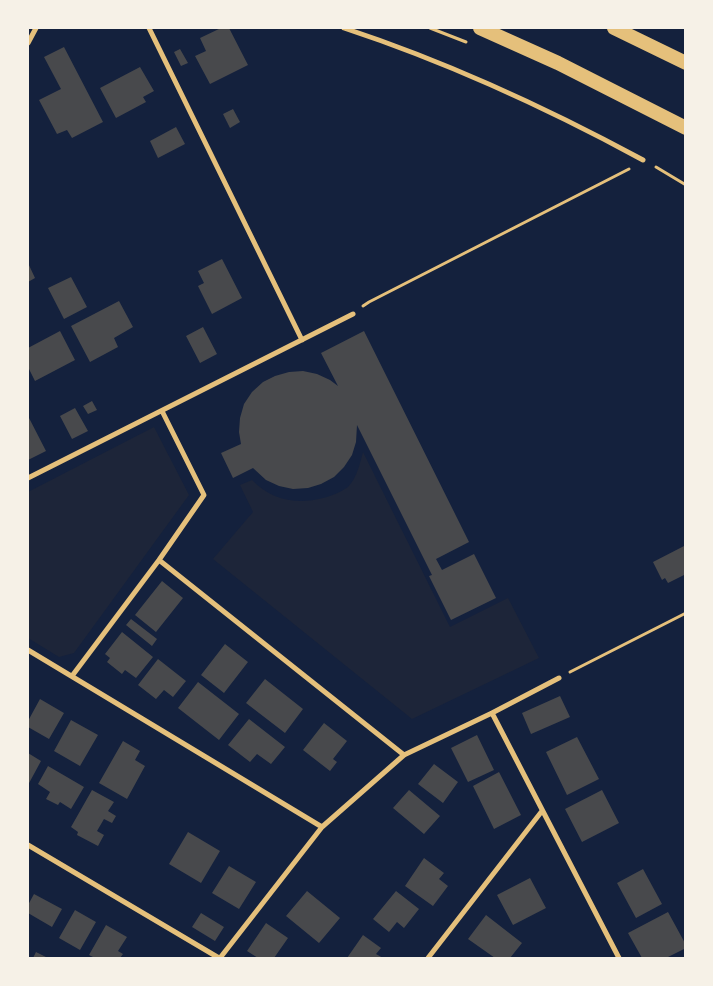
<!DOCTYPE html>
<html>
<head>
<meta charset="utf-8">
<style>
	body { margin:0 }
	#map { position:relative; width:713px; height:986px; overflow:hidden; background:#14213d; font-family:"DM Sans",sans-serif }
	canvas { display:block }
	.frame { position:absolute; inset:0; border:29px solid #f6f1e7; pointer-events:none }
</style>
</head>
<body>
<div id="map">
<canvas width="713" height="986"></canvas>
<div class="frame"></div>
</div>
<script>
const context = document.querySelector('canvas').getContext('2d');
context.lineJoin = 'round';
function fill(path, color) {
  context.fillStyle = color;
  context.fill(path, 'evenodd');
}
function strokePath(path, color, width, dash) {
  context.strokeStyle = color;
  context.lineWidth = width;
  context.lineCap = dash ? 'butt' : 'round';
  context.setLineDash(dash || []);
  context.stroke(path);
}
fill(new Path2D(`
	M154,427L189,495L74,653L59,657L28,638V492Z
	M363,452L450,627L508,598L539,658L412,719L213,559L253,512L240,485L252,480C271,500 297,505 323,498C331,496 341,492 348,487C357,478 360,463 363,452Z`), '#1d2539');
fill(new Path2D(`
	M221,28H229L248,65L210,84L195,56L206,51L200,38Z
	M64,47L103,122L72,138L67,130L57,134L39,100L61,89L44,57Z
	M180,49L188,63L181,66L174,52Z
	M140,67L154,91L143,97L146,102L116,118L100,88Z
	M233,109L240,122L230,128L223,114Z
	M176,127L185,144L158,158L150,141Z
	M222,259L242,298L212,314L198,286L204,283L198,271Z
	M28,263L35,278L28,282Z
	M71,277L87,307L64,319L48,288Z
	M119,301L133,327L114,338L118,347L90,362L71,326Z
	M203,327L217,354L200,363L186,336Z
	M60,331L75,360L35,381L28,367V348Z
	M364,331L469,542L436,559L442,570L474,554L496,598L451,620L429,576L432,575L357,425L356,442L352,455L344,467L334,477L321,484L308,488L293,489L279,486L266,480L253,468L233,478L221,453L241,444L239,432L240,418L244,404L252,392L263,382L275,376L289,372L303,371L317,374L330,380L338,386L321,353Z
	M92,401L97,410L88,414L83,406Z
	M75,408L88,431L72,439L60,416Z
	M28,416L46,451L28,460Z
	M686,545V574L668,583L665,578L662,580L653,562Z
	M162,581L183,598L156,632L135,615Z
	M131,619L157,639L152,646L126,625Z
	M122,632L153,657L136,678L125,670L122,674L107,662L110,658L105,654Z
	M225,644L248,662L224,693L201,675Z
	M158,659L186,681L173,697L164,690L156,699L138,685Z
	M265,679L303,709L285,733L246,703Z
	M198,682L239,714L219,740L178,708Z
	M560,696L570,717L531,734L522,713Z
	M40,699L64,713L49,739L28,727V721Z
	M249,719L285,747L271,764L257,754L250,762L228,745Z
	M71,720L98,735L80,766L54,751Z
	M324,723L347,741L333,759L337,762L330,771L303,750Z
	M477,735L494,770L468,782L451,748Z
	M577,737L599,779L567,795L546,752Z
	M123,741L140,751L135,760L145,766L127,799L99,783Z
	M28,753L41,761L28,785Z
	M434,764L458,782L443,803L418,784Z
	M48,766L84,787L71,809L60,802L58,805L46,799L50,792L38,784Z
	M499,772L521,815L494,829L473,786Z
	M92,790L114,802L108,811L116,816L112,823L104,819L97,831L104,835L98,846L77,835L78,832L71,827Z
	M409,790L440,816L424,834L393,808Z
	M602,790L619,823L582,842L565,809Z
	M188,832L220,851L201,883L169,864Z
	M424,858L444,873L439,879L448,886L433,906L405,886Z
	M229,866L256,882L239,909L212,893Z
	M643,869L662,904L636,918L617,883Z
	M530,878L546,908L513,925L497,895Z
	M307,891L340,918L319,943L286,916Z
	M396,891L419,909L404,928L397,922L389,932L373,919Z
	M34,894L62,909L52,927L28,913V905Z
	M75,910L96,922L80,950L59,938Z
	M668,912L686,945V948L666,958H642L628,933Z
	M201,913L224,927L215,941L192,927Z
	M486,915L522,943L510,958H495L468,939Z
	M266,923L288,938L274,958H258L247,951Z
	M106,925L127,937L118,951L123,954L120,958H95L89,955Z
	M363,935L381,948L376,954L383,958H347Z
	M36,952L48,958H33Z`), '#48494c');
strokePath(new Path2D(`
	M430,28L466,42
	M656,167L686,185
	M363,306L369,302L629,169
	M570,672L686,613`), '#e5c07b', 3);
strokePath(new Path2D(`
	M149,28L302,340
	M344,28C447,62 547,108 643,160
	M28,43L36,28
	M28,478L353,314
	M159,560L404,755
	M28,650L322,827
	M72,676L159,560L204,495L162,411
	M492,713L559,678
	M28,845L219,958
	M220,958L322,827L404,755L492,713L619,958
	M428,958L542,811`), '#e5c07b', 5);
strokePath(new Path2D(`
	M480,28L558,63L686,128
	M614,28L686,63`), '#e5c07b', 14);
</script>
</body>
</html>
